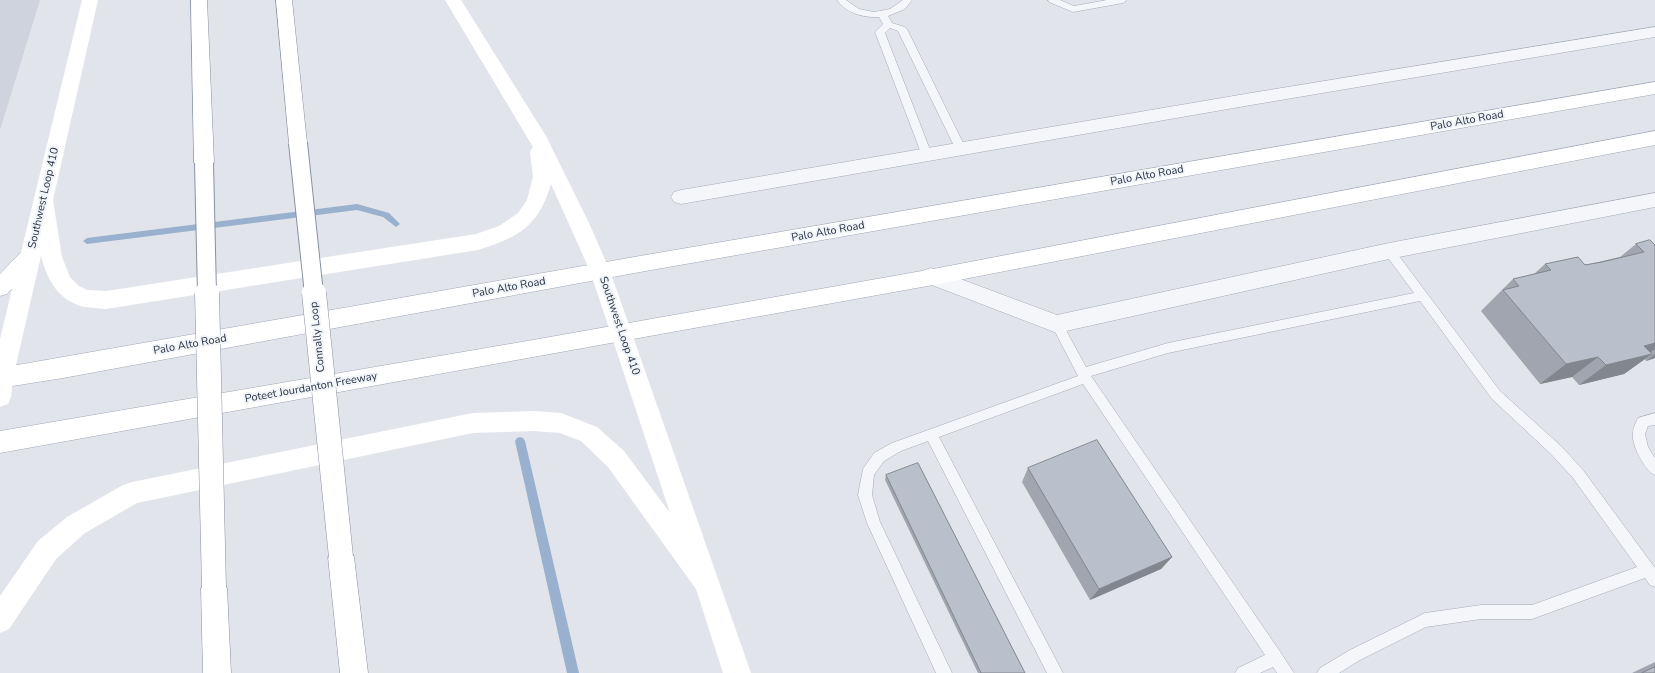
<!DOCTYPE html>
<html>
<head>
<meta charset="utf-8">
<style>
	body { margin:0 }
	canvas { display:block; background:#e1e4eb }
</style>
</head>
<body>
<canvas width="1655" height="673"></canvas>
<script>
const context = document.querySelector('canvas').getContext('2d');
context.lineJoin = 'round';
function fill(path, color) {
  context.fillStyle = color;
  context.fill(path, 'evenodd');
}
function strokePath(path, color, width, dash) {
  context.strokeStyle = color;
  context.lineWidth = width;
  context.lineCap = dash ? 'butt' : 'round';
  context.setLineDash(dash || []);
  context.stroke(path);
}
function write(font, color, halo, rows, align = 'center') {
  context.font = font + ' "Nunito Sans",sans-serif';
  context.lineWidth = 4;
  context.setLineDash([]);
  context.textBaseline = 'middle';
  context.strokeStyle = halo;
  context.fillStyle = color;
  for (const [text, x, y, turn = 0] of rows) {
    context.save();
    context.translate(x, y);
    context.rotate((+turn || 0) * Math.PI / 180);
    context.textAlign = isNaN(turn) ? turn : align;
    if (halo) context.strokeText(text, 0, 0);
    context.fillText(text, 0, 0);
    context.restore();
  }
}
fill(new Path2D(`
	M0,0H40L0,130Z`), '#cfd3dd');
fill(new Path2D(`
	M357,204L389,213L400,224L396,227L383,217L357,210L87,244L83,241L87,238Z
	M520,437L523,438L525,441L579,673H567L515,441L517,438Z`), '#99b1ce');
const service = new Path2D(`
	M837,0H846L859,9L874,12L890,9L903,0H912L905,9L888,16L892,23L905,27L907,29L966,149L965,152H957L898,31L890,28L885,33L932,155L931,158H923L875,32L883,24L879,17C863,18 846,13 837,0Z
	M1048,0H1060L1074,6L1107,0H1127L1123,3L1073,12L1049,2Z
	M1389,247L1393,248L1500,391L1561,446L1583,470L1655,568V587L1650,585L1645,578L1532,619H1481L1426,627L1360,660L1339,673H1317L1320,668L1350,650L1425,613L1481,605H1532L1637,567L1573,478L1551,454L1492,399L1420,301L1168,353L1091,376L1281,653L1294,673H1277L1273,667L1260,673H1235L1238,668L1265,655L1083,384L939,437L1063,673H1047L928,441L901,451L884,461L874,475L872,495L880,522L952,673H936L867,523L858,495L863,469L874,453L892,443L1078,376L1051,324L1053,321L1057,319L1061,321L1086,367L1168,343L1414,293L1383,251L1385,248Z
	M1655,413V425L1648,426L1645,434L1648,447L1655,458V475C1645,471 1631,445 1633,433C1633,428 1636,422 1638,418Z`);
const minor = new Path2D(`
	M1655,27V37L1251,105L681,204L674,202L671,197L674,192L681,190L1251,93Z
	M1655,193V207L1389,259L1057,333L924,282L920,276L924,270L931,268L1057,315L1389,243Z`);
const primary = new Path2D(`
	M1655,82V94L640,272L63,378L0,388V368L640,256Z
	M1655,131V145L933,285L0,453V431L533,340L933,269Z
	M31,247L38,249L41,255L38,261L7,294L0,296V274L24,249Z`);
const motorway = new Path2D(`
	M191,0H207L214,163L211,168L204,170L197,168L194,163Z
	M276,0H292L307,143L305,148L298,150L291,148L289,143Z
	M341,545L350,548L354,557L368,673H340L328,557L332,548Z
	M214,575L223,579L227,588L231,673H203L201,588L205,579Z`);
strokePath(service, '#a5abb6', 1);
strokePath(minor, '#a5abb6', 1);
strokePath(primary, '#9fa8b8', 1);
strokePath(motorway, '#8791a3', 1);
fill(service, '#f4f6f9');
fill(minor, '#f4f6f9');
fill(new Path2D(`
	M82,0H98L53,200L62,257L70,277L79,286L87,290L106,291L476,234L499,226L518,213L527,200L533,177L530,152L533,147L445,0H461L546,136L589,223L610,271L751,673H723L696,589L608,467L581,441L560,433L534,431L473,433L137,503L85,533L56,559L9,629L0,633V596L38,541L67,517L123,485L132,482L473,413L534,411L561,413L597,427L624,451L670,513L590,271L551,184C538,227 519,237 478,250L106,309C99,308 91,308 84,307C59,301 47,280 41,256L13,378L11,397L8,404L0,407V339Z`), '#fff');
fill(primary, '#fff');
fill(motorway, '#fff');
const motorwayBridgeFar1 = new Path2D(`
	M298,143L314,294
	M204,163L207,294`);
const motorwayBridge = new Path2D(`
	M207,293L214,588
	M314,293L341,557`);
strokePath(motorwayBridgeFar1, '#8791a3', 20, []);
strokePath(motorwayBridge, '#8791a3', 25, []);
strokePath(motorwayBridgeFar1, '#fff', 18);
strokePath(motorwayBridge, '#fff', 24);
fill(new Path2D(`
	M1636,244L1655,245V358L1646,361L1645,359L1624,374L1579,385L1572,377L1540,384L1481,311L1513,279L1534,274L1545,264L1585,265L1620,257Z
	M1028,468L1172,557L1161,569L1090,600L1022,482Z
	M886,475L1025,673H978L885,480Z
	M1655,662V673H1632Z`), '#a0a5af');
fill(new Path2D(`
	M1655,343V349L1647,355L1652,354L1624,374L1579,385L1606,365L1644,346Z
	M1655,354V358L1646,361Z
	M1598,357L1572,377L1540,384L1566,364Z
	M1172,557L1161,569L1090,600L1099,589Z`), '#82868e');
const building = new Path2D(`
	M1650,240L1655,245V343L1644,346L1652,354L1606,365L1598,357L1566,364L1503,290L1519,286L1513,279L1551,270L1545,264L1578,257L1585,265L1602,262L1644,252L1636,244Z
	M1097,440L1172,557L1099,589L1028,468Z
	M918,463L1025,673H981L886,475Z
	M1655,667V673H1642Z`);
fill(building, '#bac0cb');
strokePath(building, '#82868e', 1);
write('11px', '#273144', '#f1f4f8', [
	["Palo Alto Road",1467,121,-10],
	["Palo Alto Road",1147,176,-10],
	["Southwest Loop 410",44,198,-77],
	["Palo Alto Road",828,232,-10],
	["Palo Alto Road",509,288,-10],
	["Southwest Loop 410",619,326,71],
	["Connally Loop",318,337,-96],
	["Palo Alto Road",190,345,-10],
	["Poteet Jourdanton Freeway",311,388,-10]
]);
</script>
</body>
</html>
